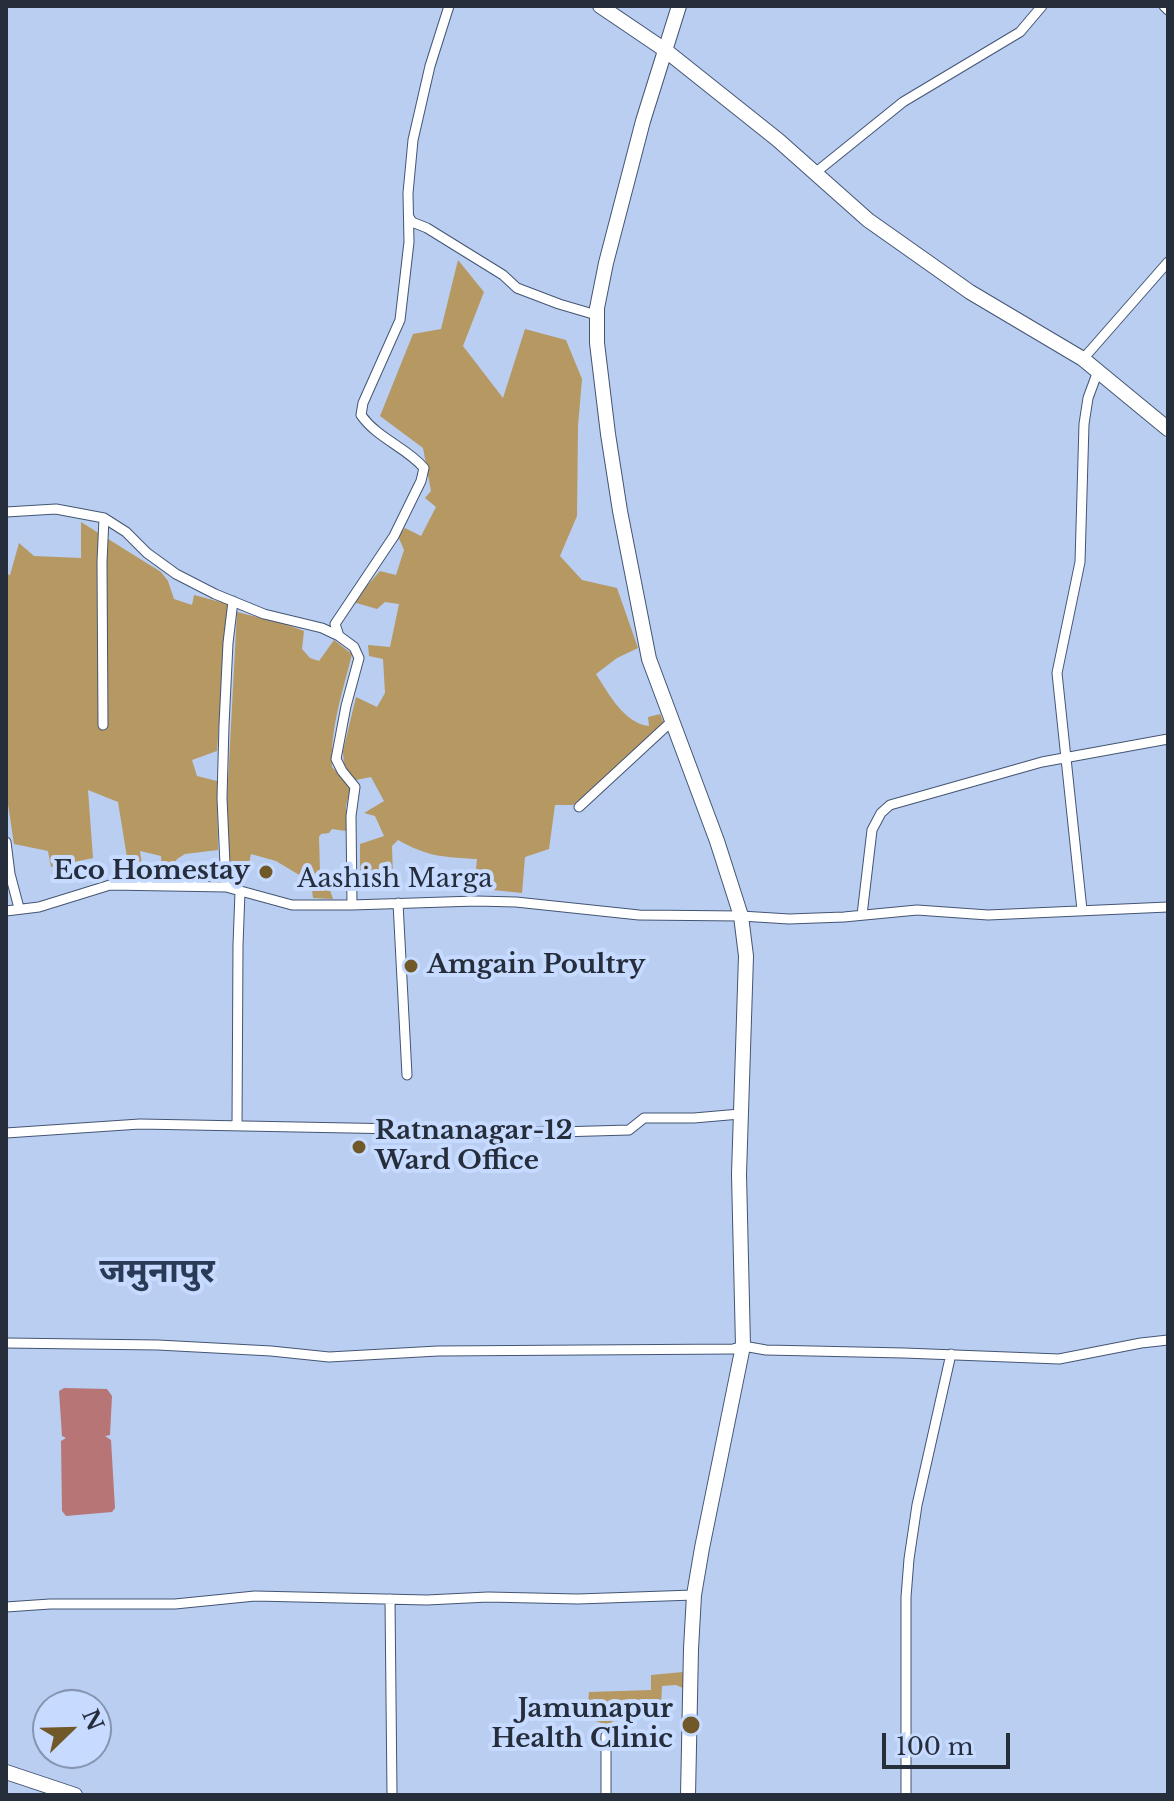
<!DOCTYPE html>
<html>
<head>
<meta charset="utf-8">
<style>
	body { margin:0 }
	#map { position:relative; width:1174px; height:1801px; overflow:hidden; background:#b9cef1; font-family:"Libre Baskerville",serif }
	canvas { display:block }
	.frame { position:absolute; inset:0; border:8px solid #262e3c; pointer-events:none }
	.north { position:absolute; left:32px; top:1689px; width:80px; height:80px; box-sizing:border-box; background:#c6dbff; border:2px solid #8696b1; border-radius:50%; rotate:67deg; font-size:22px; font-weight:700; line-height:32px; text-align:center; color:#262e3c }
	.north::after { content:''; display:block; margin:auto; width:28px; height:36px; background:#715829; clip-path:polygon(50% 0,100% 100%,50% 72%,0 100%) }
	.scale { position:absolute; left:882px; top:1733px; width:128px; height:36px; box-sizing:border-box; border:4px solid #262e3c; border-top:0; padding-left:10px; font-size:24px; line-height:28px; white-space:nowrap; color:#262e3c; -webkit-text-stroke:6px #c6dbff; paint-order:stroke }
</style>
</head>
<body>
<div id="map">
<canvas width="1174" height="1801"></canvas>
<div class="frame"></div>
<div class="north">N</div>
<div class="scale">100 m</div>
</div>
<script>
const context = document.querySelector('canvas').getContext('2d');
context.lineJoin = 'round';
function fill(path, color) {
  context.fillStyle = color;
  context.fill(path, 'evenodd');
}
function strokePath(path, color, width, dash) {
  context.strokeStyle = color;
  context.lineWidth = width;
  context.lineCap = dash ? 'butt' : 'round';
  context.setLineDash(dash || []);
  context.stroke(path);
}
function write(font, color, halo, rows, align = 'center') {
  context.font = font + ' "Libre Baskerville","Noto Sans Devanagari",serif';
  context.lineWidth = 8;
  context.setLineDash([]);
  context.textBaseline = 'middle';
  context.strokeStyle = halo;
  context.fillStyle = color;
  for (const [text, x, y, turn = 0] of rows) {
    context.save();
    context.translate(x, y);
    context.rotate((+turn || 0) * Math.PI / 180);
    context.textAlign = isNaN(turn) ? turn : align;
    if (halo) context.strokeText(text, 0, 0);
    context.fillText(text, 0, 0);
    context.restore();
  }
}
fill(new Path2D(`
	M458,260L484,292L463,346L503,398L525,329L566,340L582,379L578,426L577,516L560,556L582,580L617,588L638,648L617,658L596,674C608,693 625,724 649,726L648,717L660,714L666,728L573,805H555L549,849L525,857L522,893L474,888L477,859C444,857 428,857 398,840L392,846L393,878L360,876V844L384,836L375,816L364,813L384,801L371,777L356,780L344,767L343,751L356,697L377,707L385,693L383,659L369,656L368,645L390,647L399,604L385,602L377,609L353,602L380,571L396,575L404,550L398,536L405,528L421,536L436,507L425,498L431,491L423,448L380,416L413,334L441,329Z
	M81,522L161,572L168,581L174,599L192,605L194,595L228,604L217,751L192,760L197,776L217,781L218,850L185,854L177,859L167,877L162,874L161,856L140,851L144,879L130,876L118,802L88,790L93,858L51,867L48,851L14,844L6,791V574L10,575L19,543L34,556L81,558Z
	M237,612L285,624L304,631L302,649L310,658L319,661L334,640L352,654C343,691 330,728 332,767L351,786L346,806V831L332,829L329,833L321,834L319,837L320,871L327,874L330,879L329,887L333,899L313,898L311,882L276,861L251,854L248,868L231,867L226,819Z
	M683,1672L685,1689L676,1685L662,1686L661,1706L653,1709L631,1711L607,1725L587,1718L589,1692L651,1690V1675Z`), '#b69863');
fill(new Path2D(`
	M64,1388L107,1389L112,1396L110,1435L105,1436L111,1440L115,1508L112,1512L66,1516L62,1511L61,1441L66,1438L62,1436L59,1391Z`), '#b77675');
const street = new Path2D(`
	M1164,6L1168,10
	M815,173L903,102L1020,32L1042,6
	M409,217L412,222L427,228L503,275L517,288L559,304L593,314L597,310
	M1083,359L1168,262
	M6,512L56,509L104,518L126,532L147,553L176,574L215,594L264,614L322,628L339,636
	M103,725L102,562L104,518
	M579,807L671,722
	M6,842L10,874L19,908
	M226,887L222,798L224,725L228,643L233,601
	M398,903L407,1075
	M352,905L351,816L355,787L342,771L336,759L346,706L359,658L354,647L339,636L335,624L394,536L421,481L424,468C406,447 378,439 361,415L363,403L400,320L409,242L408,193L413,140L430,66L449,6
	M1082,910L1057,673L1080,562L1084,424L1088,398L1098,371
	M6,911L39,907L110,885L226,887L292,905H352L476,901L516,902L639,915L741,916L789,919L844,917L917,910L988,915L1168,907
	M862,915L872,830L881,813L890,805L1042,762L1168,739
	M237,1125L238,945L240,892
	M6,1133L140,1124L558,1132L629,1130L644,1118H694L740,1114
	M6,1343L158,1345L271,1351L329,1357L438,1351L733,1349L743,1346L766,1350L904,1353L1059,1359L1141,1343L1168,1340
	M390,1599L392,1795
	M6,1607L50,1604H175L255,1596L427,1600L488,1597L578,1599L694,1595
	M606,1795V1736
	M906,1795V1597L909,1559L917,1505L951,1354`);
const secondary = new Path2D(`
	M600,6L665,50L778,140L868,220L970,292L1083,359L1168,429
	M679,6L643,121L606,263L597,308V343L608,434L620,511L649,659L717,841L741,916L746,956L739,1174L743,1346L702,1548L694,1595L691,1649L688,1795
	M6,1772L75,1795`);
strokePath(street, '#445573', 11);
strokePath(secondary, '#445573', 16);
strokePath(street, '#fff', 9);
strokePath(secondary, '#fff', 14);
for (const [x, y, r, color] of [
	[266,872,8,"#715829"],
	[411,966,8,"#715829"],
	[359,1147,8,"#715829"],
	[691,1725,10,"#715829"]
]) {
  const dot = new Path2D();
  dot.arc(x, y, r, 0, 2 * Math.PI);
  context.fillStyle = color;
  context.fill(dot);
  strokePath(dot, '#c6dbff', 3);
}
write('bold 26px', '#262e3c', '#c6dbff', [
	["Eco Homestay",250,872],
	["Amgain Poultry",427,966,"left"],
	["Ratnanagar-12",375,1132,"left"],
	["Ward Office",375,1162,"left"],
	["Jamunapur",673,1710],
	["Health Clinic",673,1740]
], 'right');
write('26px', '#262e3c', '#c6dbff', [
	["Aashish Marga",395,880]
]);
write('bold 34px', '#2a3b57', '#c6dbff', [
	["जमुनापुर",157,1272]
]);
</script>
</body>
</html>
